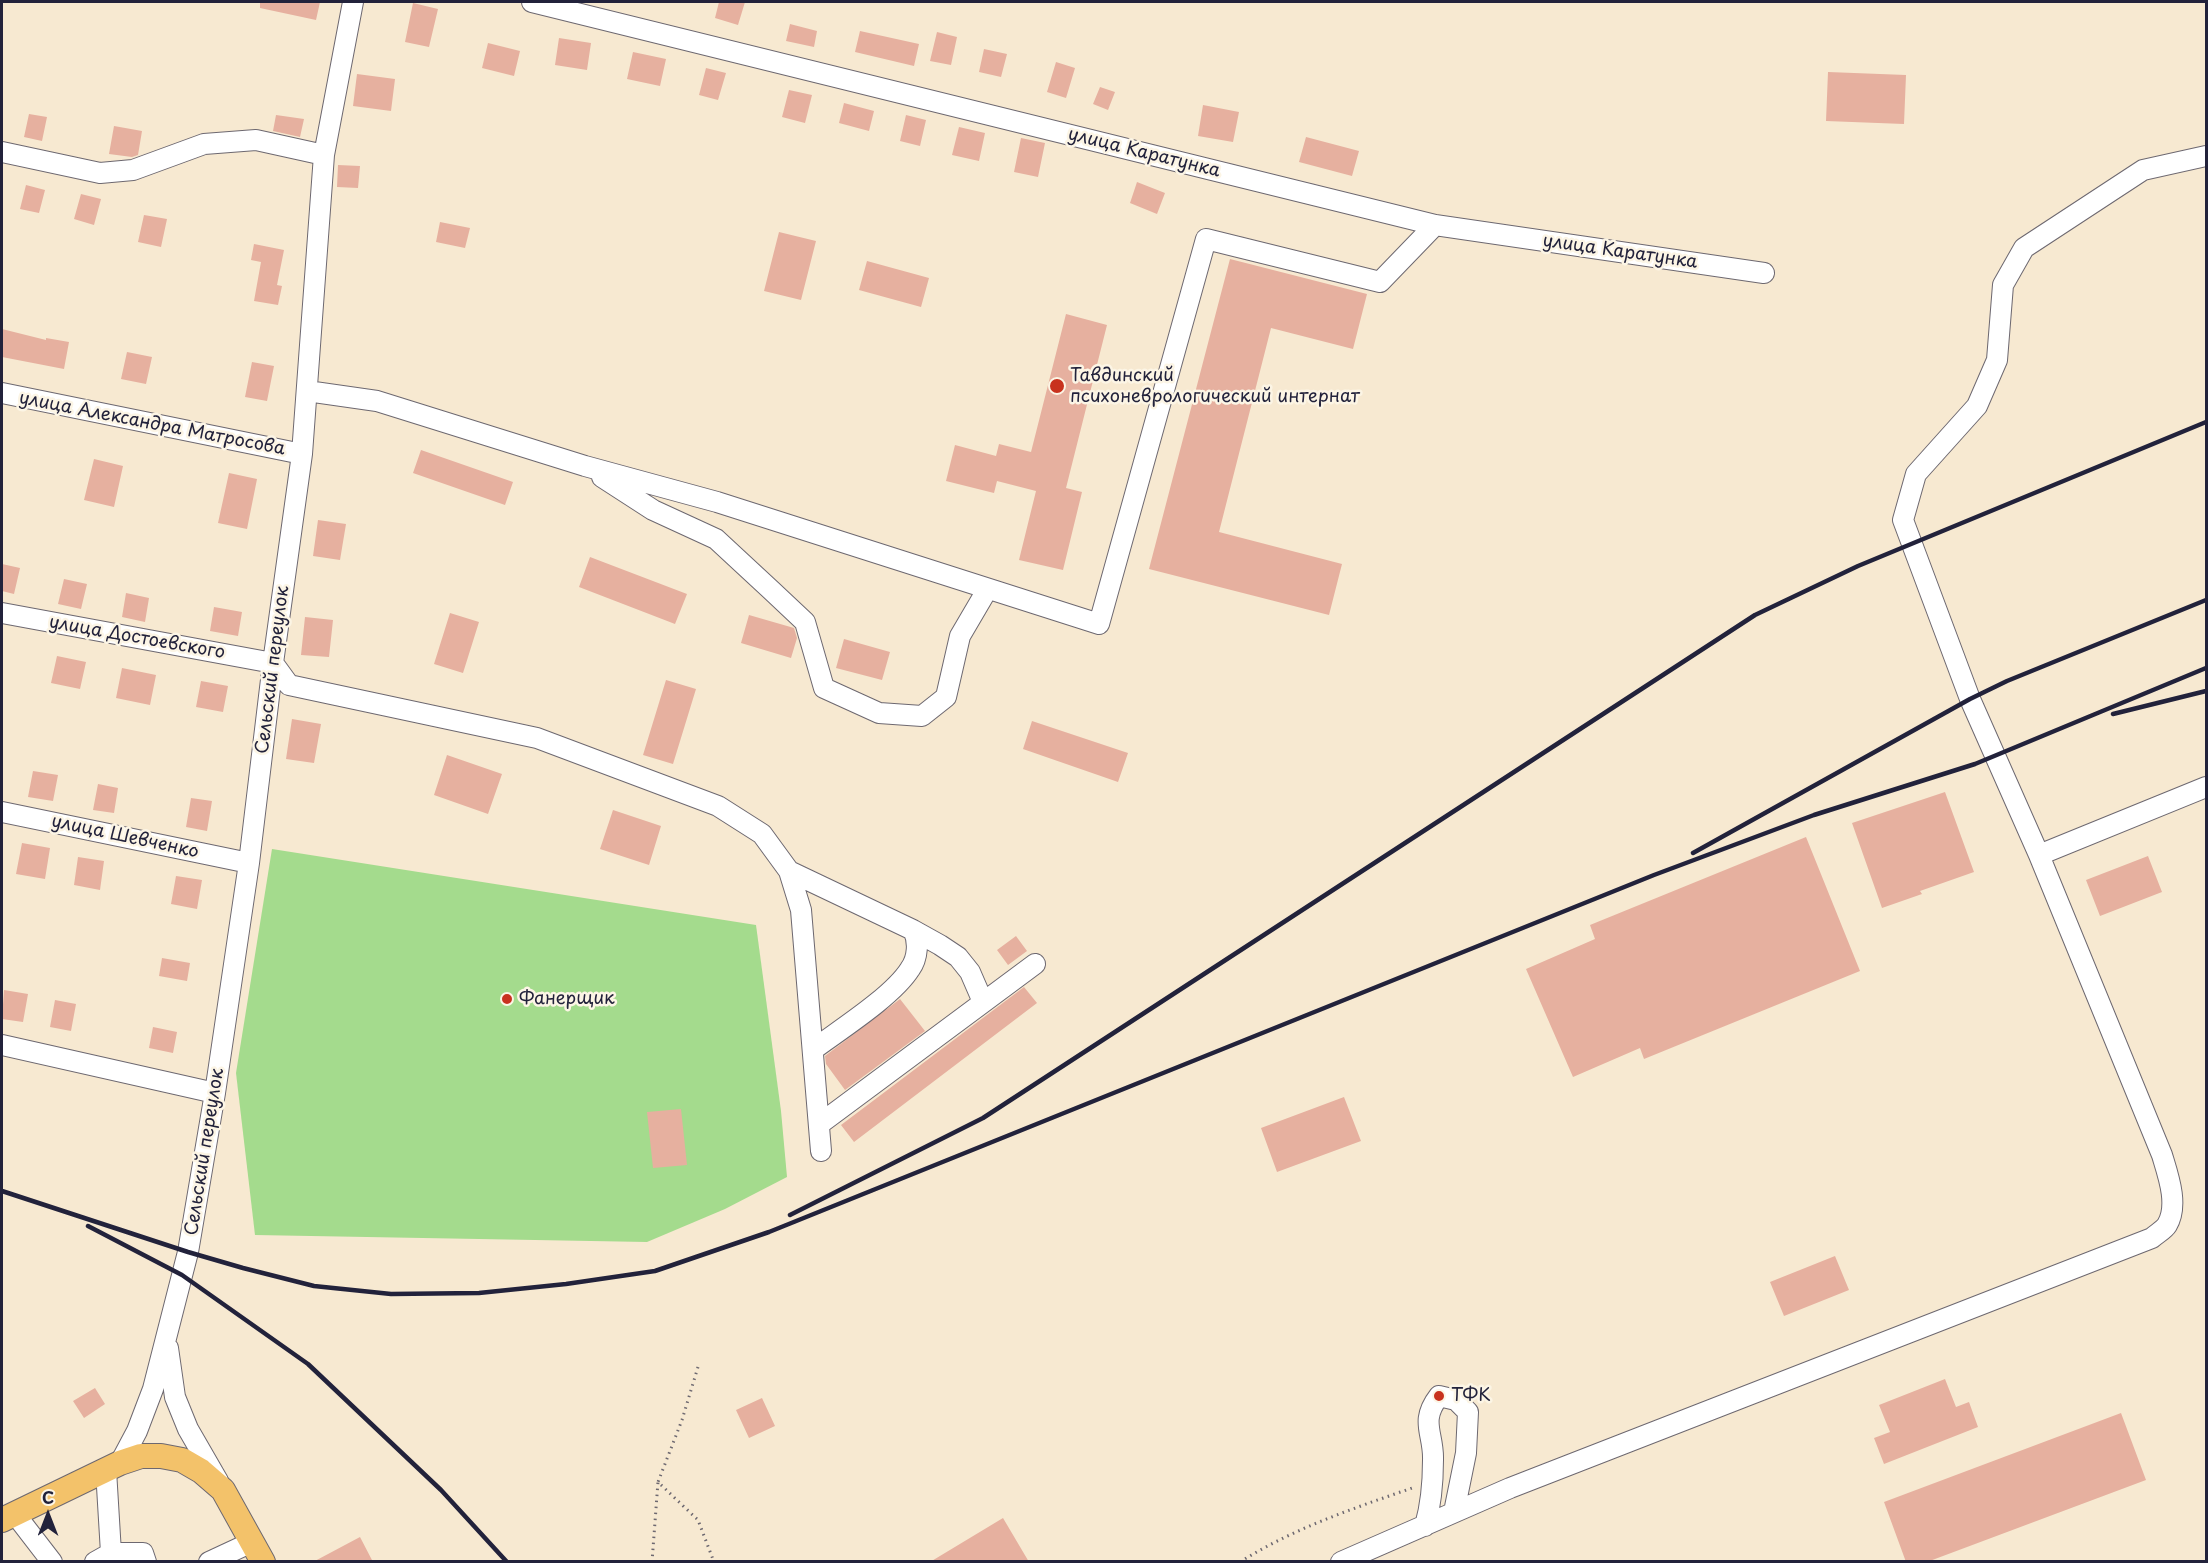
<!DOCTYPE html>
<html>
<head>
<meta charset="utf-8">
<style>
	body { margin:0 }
	#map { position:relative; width:2208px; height:1563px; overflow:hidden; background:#f7e9d1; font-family:"Playpen Sans",sans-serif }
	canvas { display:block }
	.frame { position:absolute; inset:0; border:3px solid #22223b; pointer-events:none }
	.north { position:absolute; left:18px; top:1485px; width:60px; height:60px; -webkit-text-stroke:4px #fcf5e5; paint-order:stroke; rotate:0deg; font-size:16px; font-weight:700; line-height:24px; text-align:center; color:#22223b }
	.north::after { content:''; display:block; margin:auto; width:21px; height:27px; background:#22223b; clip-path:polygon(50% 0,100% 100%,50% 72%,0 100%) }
</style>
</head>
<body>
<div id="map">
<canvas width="2208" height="1563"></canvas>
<div class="frame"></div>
<div class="north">С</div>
</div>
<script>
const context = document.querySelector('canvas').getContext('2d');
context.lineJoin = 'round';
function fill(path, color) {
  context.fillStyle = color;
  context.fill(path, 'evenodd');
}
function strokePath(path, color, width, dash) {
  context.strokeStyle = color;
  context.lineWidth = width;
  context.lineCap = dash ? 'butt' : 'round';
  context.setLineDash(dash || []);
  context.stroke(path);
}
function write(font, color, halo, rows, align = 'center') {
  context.font = font + ' "Playpen Sans",sans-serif';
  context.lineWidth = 5;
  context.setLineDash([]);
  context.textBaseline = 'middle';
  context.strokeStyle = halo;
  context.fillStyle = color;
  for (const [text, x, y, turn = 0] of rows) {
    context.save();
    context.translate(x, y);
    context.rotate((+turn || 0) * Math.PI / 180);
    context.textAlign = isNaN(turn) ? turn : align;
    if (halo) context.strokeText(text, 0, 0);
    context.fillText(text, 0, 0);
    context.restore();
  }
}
fill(new Path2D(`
	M272,849L756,925L781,1111L787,1177L725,1209L647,1242L255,1235L236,1073Z`), '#a4db8d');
fill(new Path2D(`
	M260,2H320L316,20L260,8Z
	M719,2H745L738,25L715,18Z
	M413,3L438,9L429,47L405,42Z
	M790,24L817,31L814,47L786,41Z
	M860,31L919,44L914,66L855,52Z
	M937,32L957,37L951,65L930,61Z
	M559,38L591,43L587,70L555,65Z
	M488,43L520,51L514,76L482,68Z
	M984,49L1007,54L1001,77L979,72Z
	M633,52L666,59L660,86L627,79Z
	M1056,62L1075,68L1066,98L1047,92Z
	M706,68L726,73L718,100L699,95Z
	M1828,72L1906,75L1904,124L1826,121Z
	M357,74L395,79L391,111L353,106Z
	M1100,87L1115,92L1108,110L1093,104Z
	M789,90L812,95L805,123L782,117Z
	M844,103L874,111L869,131L839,123Z
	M1203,105L1239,112L1233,142L1198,136Z
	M29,114L47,117L42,141L24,137Z
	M276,115L304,119L300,137L273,131Z
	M906,115L926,120L920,146L900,141Z
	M114,126L142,131L138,155L132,157L109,154Z
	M959,127L985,133L979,161L952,155Z
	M1306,137L1359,151L1352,176L1299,162Z
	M1021,138L1045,143L1038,177L1014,172Z
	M338,165L360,166L358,188L337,187Z
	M1137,182L1165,193L1157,214L1130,203Z
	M26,185L45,190L39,213L20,209Z
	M81,194L101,199L94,225L74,219Z
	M144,215L167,219L161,247L138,242Z
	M440,222L470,228L465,248L436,242Z
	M779,232L816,241L801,300L764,291Z
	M254,244L284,250L277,285L282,286L278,305L254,301L261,262L251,260Z
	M1230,259L1367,294L1353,349L1271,328L1219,532L1342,564L1329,615L1149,569Z
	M867,261L929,278L921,307L859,290Z
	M1066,314L1107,325L1066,488L1082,492L1063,570L1019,560L1036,491L997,481L994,493L946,481L955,445L996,456L999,444L1031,452Z
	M2,329L46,340V338L69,342L64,369L2,357Z
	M127,352L152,357L146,384L121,379Z
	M252,362L274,366L267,401L245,397Z
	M421,450L513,482L505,505L413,473Z
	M94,459L123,466L114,507L84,500Z
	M229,473L257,479L247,529L218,523Z
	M318,520L346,524L340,560L313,556Z
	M590,557L687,594L675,624L579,587Z
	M2,564L20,568L14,594L2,591Z
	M64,579L87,584L81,609L58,604Z
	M126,593L149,598L145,622L122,617Z
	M214,607L242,612L238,636L210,631Z
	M450,613L479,622L463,673L434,664Z
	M749,615L794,628L797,638L791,658L741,643Z
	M305,617L333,620L329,657L301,655Z
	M844,639L890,652L882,680L836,668Z
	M57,656L86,662L80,689L51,683Z
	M122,668L156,675L150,705L116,698Z
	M666,680L696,689L673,764L643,755Z
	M201,681L228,686L223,712L196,707Z
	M292,719L321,724L314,763L286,759Z
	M1032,721L1128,753L1118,782L1023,749Z
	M447,755L502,774L488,814L434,795Z
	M33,771L58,775L53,801L28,797Z
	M98,784L118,788L114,813L93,810Z
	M1945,792L1974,872L1920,891L1922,894L1882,908L1852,823Z
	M191,798L212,801L207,831L186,827Z
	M613,810L661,826L649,865L600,849Z
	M1806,837L1860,971L1644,1059L1640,1048L1573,1077L1526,969L1595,939L1590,925Z
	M22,843L50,848L45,879L16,874Z
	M2148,856L2162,892L2100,916L2086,880Z
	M78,857L104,861L100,890L74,885Z
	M176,876L202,880L197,909L171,904Z
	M1016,936L1027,951L1008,965L997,950Z
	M162,958L190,963L187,981L159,976Z
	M1024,987L1037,1003L854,1142L841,1125Z
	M4,990L28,994L23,1022L2,1019Z
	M900,999L925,1031L845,1090L826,1064L825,1056Z
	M55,1000L76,1004L71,1031L50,1027Z
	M153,1027L177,1032L173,1053L149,1048Z
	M1344,1097L1361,1141L1277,1172L1261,1128Z
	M681,1109L687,1165L653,1168L647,1112Z
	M1835,1256L1849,1290L1784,1316L1770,1282Z
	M1945,1379L1956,1407L1969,1402L1978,1427L1884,1464L1874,1438L1890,1432L1879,1405Z
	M95,1388L105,1404L84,1418L73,1401Z
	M762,1398L775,1426L749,1438L736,1410Z
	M2121,1413L2146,1480L1927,1562H1906L1884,1502Z
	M1003,1518L1029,1562H930Z
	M360,1537L373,1562H313Z`), '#e6b09f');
const minor = new Path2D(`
	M532,2L1435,225L1764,273
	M2,152L100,173L133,170L204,144L256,140L324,155
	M307,391L377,401L585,466L717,502L1099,624L1206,239L1380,282L1435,225
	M2,393L302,454
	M602,477L653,510L716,539L771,590L805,622L824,688L879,713L922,716L946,697L960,636L987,590
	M2,613L273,663L289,685L537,738L718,806L762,834L789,871L801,910L821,1151
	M2,812L249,863
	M2039,855L2206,787
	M789,871L913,930L940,945L958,957L970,972L983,1002
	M2,1045L215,1093
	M814,1049C841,1029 893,996 910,969C918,958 919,941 913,930
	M821,1123L1035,964
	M168,1348L175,1397L188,1429L218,1481
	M120,1463L137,1431L153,1389L188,1252L215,1093L249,863L273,663L302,454L324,155L353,2
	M15,1514L52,1562
	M1425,1526C1431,1505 1433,1482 1433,1460C1434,1433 1419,1422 1439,1396L1456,1400L1468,1412L1466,1453L1454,1512
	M111,1553H143L146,1562
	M95,1562L111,1553L106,1470
	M209,1562L252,1542
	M1341,1562L1510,1488L2152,1238C2156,1234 2164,1230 2167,1225C2179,1205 2168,1175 2162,1155L2039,855L1970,699L1903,520L1916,474L1977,406L1997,360L2003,285L2024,248L2143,170L2206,156`);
const major = new Path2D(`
	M2,1520L120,1463L141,1456H161L182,1460L201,1471L223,1490L263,1562`);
strokePath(minor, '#6d6870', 22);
strokePath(major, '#6d6870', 26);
strokePath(new Path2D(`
	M698,1367L682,1420L658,1482L698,1520L714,1562
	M652,1562L658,1482
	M1240,1562C1294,1528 1352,1509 1412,1488`), '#6d6870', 3, [1.5, 4.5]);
strokePath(minor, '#fff', 20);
strokePath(major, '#f3c26a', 24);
strokePath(new Path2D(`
	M2113,714L2206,691
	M1693,853L1970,699L2007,681L2206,600
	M2,1191L188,1252L243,1268L314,1286L391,1294L479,1293L566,1284L655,1271L769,1232L1654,875L1814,815L1975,764L2206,668
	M790,1215L983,1118L1755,615L1858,566L2206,422
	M88,1226L182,1275L308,1364L441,1490L507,1562`), '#22223b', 4.5);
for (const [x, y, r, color] of [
	[1057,386,8,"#c8321e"],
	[507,999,6,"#c8321e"],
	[1439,1396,6,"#c8321e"]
]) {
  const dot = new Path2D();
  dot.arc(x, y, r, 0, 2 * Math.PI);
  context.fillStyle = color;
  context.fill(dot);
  strokePath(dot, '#fcf5e5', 2);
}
write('18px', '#22223b', '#fcf5e5', [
	["улица Каратунка",1144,153,14],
	["улица Каратунка",1620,252,8],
	["улица Александра Матросова",152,424,11],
	["улица Достоевского",137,638,10],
	["Сельский переулок",273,670,-83],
	["улица Шевченко",125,837,12],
	["Сельский переулок",205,1152,-81]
]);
write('18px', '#22223b', '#fcf5e5', [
	["Тавдинский",1070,376],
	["психоневрологический интернат",1070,397],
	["Фанерщик",519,999],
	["ТФК",1451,1396]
], 'left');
</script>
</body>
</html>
